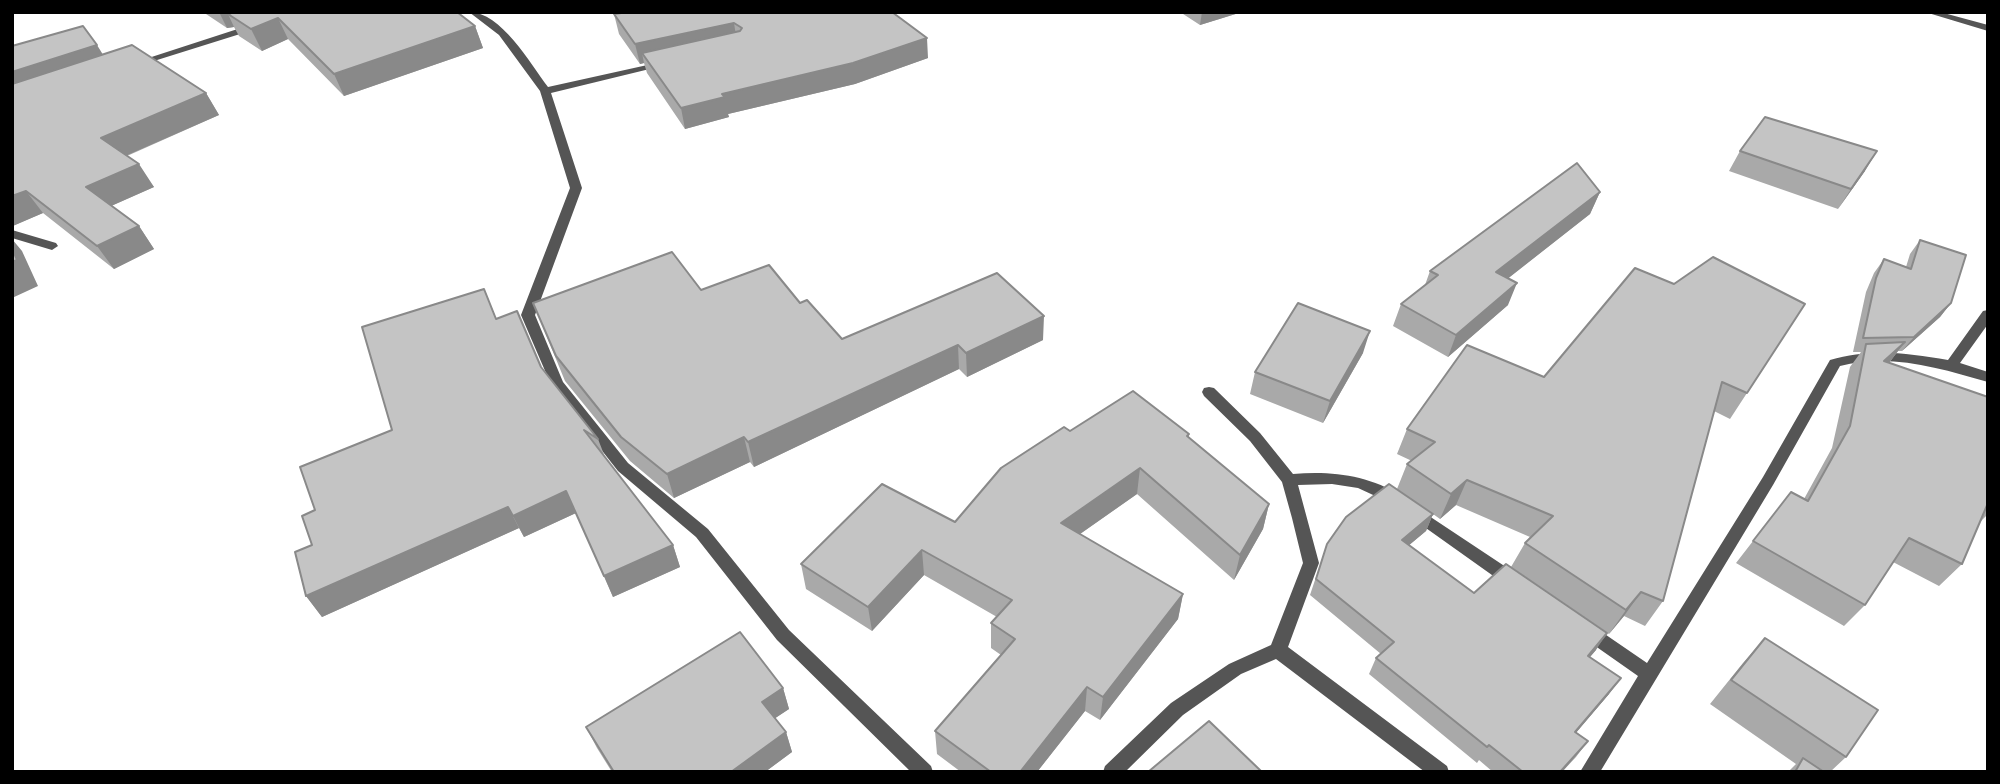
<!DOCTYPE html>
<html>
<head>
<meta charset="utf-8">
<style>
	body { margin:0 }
	#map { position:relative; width:2000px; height:784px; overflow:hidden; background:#fff; font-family:"Source Sans 3",sans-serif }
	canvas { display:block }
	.frame { position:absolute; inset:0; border:14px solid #000; pointer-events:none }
</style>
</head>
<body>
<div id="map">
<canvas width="2000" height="784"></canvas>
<div class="frame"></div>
</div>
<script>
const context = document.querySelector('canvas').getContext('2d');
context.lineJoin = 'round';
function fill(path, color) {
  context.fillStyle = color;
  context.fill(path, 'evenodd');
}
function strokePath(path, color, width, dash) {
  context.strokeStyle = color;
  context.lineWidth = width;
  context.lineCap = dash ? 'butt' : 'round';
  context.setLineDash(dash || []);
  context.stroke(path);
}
fill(new Path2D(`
	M469,12C501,12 530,63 548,87L661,62L666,65L551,93L582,188L535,315L563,382L628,463L708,529L789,630L931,766L933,772H911L777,640L696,537L618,471L552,387L521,315L570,188L540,91L499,35Z
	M1925,12H1940L1988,25V31Z
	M253,24L258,27L256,29L138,66L130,64Z
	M12,230L56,243L58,246L52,250L12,238Z
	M1988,310V324L1960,363L1988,372V382C1939,368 1890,353 1840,366L1773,485L1600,772H1580L1638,676L1581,636L1578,631L1581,626L1587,624L1593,626L1647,663L1763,477L1830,360C1870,348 1907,353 1948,360L1983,311Z
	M1209,387L1214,388L1260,433L1293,474C1333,471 1367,475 1402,496L1405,500L1402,504L1397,506L1358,488L1332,484L1298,485L1319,563L1288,647L1447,766L1449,772H1425L1276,659L1241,674L1183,715L1125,772H1103L1105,766L1171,703L1229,664L1271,645L1303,563L1292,518L1282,482L1250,441L1204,396L1202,392L1204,388Z
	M1414,506L1518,575L1520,580L1518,585L1512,587L1506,585L1409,516L1406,512L1409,508Z`), '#555');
fill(new Path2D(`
	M203,12H457L475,26L483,48L344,96L288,39L262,51L239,36L234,27L227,28Z
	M892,12L928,58L855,84L728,114L729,117L685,129L647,73L644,63L640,64L619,34L614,14Z
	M1180,12H1242L1200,25Z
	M12,46L103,54L206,93L219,115L127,156L154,187L111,206L139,226L154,249L114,269L43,213L12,226Z
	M1740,151L1865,171L1838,209L1729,171Z
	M1600,192L1590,214L1508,278V305L1448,357L1393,326L1401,304L1425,285L1430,271Z
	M1920,240L1951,303L1940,317L1902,351H1898L1889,363L1988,397V514L1979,523L1962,564L1939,586L1893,562L1865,605L1844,626L1736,563L1791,492L1804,499L1832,448L1850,367L1861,352H1853L1866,292L1874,273L1884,259L1906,267L1910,254Z
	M1674,284L1805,304L1730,419L1714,411L1663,601L1645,626L1624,616L1609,634L1511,567L1525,543L1530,537L1456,505L1440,519L1433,514L1426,531L1409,545L1474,593L1596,650L1590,657L1609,694L1576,732L1588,741L1576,757L1562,772H1493L1479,760L1477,763L1369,674L1376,658L1381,654L1310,595L1327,544L1397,489L1407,464L1412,461L1397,454L1407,429L1544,377Z
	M701,290L800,303L842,339L1043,340L967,377L959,369L754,467L750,462L674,498L630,461L565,381L533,303Z
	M496,319L541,367L598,439L605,457L673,545L680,567L613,597L576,513L524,537L519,528L322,617L306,596L315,510L392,430Z
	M1363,353L1323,423L1250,394L1255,372Z
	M1189,434V438L1269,504L1263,529L1234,580L1137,494L1080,534L1183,594L1178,619L1100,720L1085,711L1037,772H961L937,754L935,731L1001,655L991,648V623L997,617L924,575L872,631L806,589L801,564L955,522Z
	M1765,638L1846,757L1830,772H1788L1796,764L1710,704L1743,663Z
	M783,688L789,709L775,718L786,732L792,752L765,772H612L597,748L586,727Z`), '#a9a9a9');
fill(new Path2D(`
	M219,12H286L228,14L234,27L227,28Z
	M1202,12H1242L1200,25Z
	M278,18L288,39L262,51L251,29Z
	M734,23L737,42L642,53L644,63L640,64L635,44Z
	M475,26L483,48L344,96L334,74Z
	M927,38L928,58L855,84L728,114L729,117L685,129L681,108L722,94Z
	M97,45L110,66L12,99V72Z
	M206,93L219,115L116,160L101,138Z
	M1877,151L1865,171L1838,209L1851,189Z
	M139,164L154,187L102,210L86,187Z
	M26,191L43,213L13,226L12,196Z
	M1600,192L1590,214L1487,295L1496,272Z
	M139,226L154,249L114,269L97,246Z
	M12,239L22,251L38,286L12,298Z
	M1517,283L1508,305L1448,357L1456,335Z
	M1951,303L1940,317L1902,351L1914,337Z
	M1044,316L1043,340L967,377L966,353Z
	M1370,331L1363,353L1323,423L1330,401Z
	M1905,342L1888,364L1884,361Z
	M958,345L959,369L754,467L748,442Z
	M744,437L750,462L674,498L667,474Z
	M1140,468L1137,494L1060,548L1061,523Z
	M1467,480L1456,505L1440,519L1451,494Z
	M566,491L576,513L524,537L513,516Z
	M1269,504L1263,529L1234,580L1240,555Z
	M508,507L519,528L322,617L306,596Z
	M1433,514L1426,531L1395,557L1402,540Z
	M673,545L680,567L613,597L604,576Z
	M922,550L924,575L872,631L868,607Z
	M1641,592L1624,616L1609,634L1626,610Z
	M1183,594L1178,619L1100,720L1103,697Z
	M1607,633L1596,650L1577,672L1588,656Z
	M1621,678L1609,694L1564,747L1575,732Z
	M1087,687L1085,711L1037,772H1020Z
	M783,688L789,709L768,723L762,702Z
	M786,732L792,752L765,772H731Z
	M1588,741L1562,772H1560Z`), '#898989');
const building = new Path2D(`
	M235,12H457L475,26L334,74L278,18L251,29L228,14Z
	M629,12H892L927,38L853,63L722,94L725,97L681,108L642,53L740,31L742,28L734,23L635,44L614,14Z
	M83,26L97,45L12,72V46Z
	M132,45L206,93L101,138L139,164L86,187L139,226L97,246L26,191L12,196V84Z
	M1765,117L1877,151L1851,189L1740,151Z
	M1577,163L1600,192L1496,272L1517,283L1456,335L1401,304L1438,275L1430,271Z
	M1920,240L1966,255L1951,303L1914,337L1863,338L1876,278L1884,259L1911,269Z
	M12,248L17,260L12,262Z
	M672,252L701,290L769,265L800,303L807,300L842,339L997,273L1044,316L966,353L958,345L748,442L744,437L667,474L621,437L556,356L533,303Z
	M1713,257L1805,304L1747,393L1722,382L1663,601L1641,592L1626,610L1525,543L1553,516L1467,480L1451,494L1407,464L1435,442L1407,429L1467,345L1544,377L1635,268L1674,284Z
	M484,289L496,319L517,311L541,367L598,439L584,430L673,545L604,576L566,491L513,516L508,507L306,596L295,552L312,545L302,516L315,510L300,467L392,430L362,327Z
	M1298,303L1370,331L1330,401L1255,372Z
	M1905,342L1884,361L1988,397V503L1962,564L1909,538L1865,605L1753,541L1791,492L1808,501L1850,426L1866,344Z
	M1133,391L1189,434L1187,436L1269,504L1240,555L1140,468L1061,523L1183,594L1103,697L1087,687L1020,772H991L935,731L1015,639L991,623L1012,600L922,550L868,607L801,564L882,484L955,522L1001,468L1064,427L1070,431Z
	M1389,484L1433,514L1402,540L1474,593L1506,564L1607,633L1588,656L1621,678L1575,732L1588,741L1560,772H1523L1489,745L1487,747L1376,658L1394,642L1316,579L1327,544L1346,517Z
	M740,632L783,688L762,702L786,732L731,772H614L586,727Z
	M1765,638L1878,710L1846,757L1731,680Z
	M1209,721L1262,772H1148Z
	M1803,758L1824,772H1795Z`);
fill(building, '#c4c4c4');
strokePath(building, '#898989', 2);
</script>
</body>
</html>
